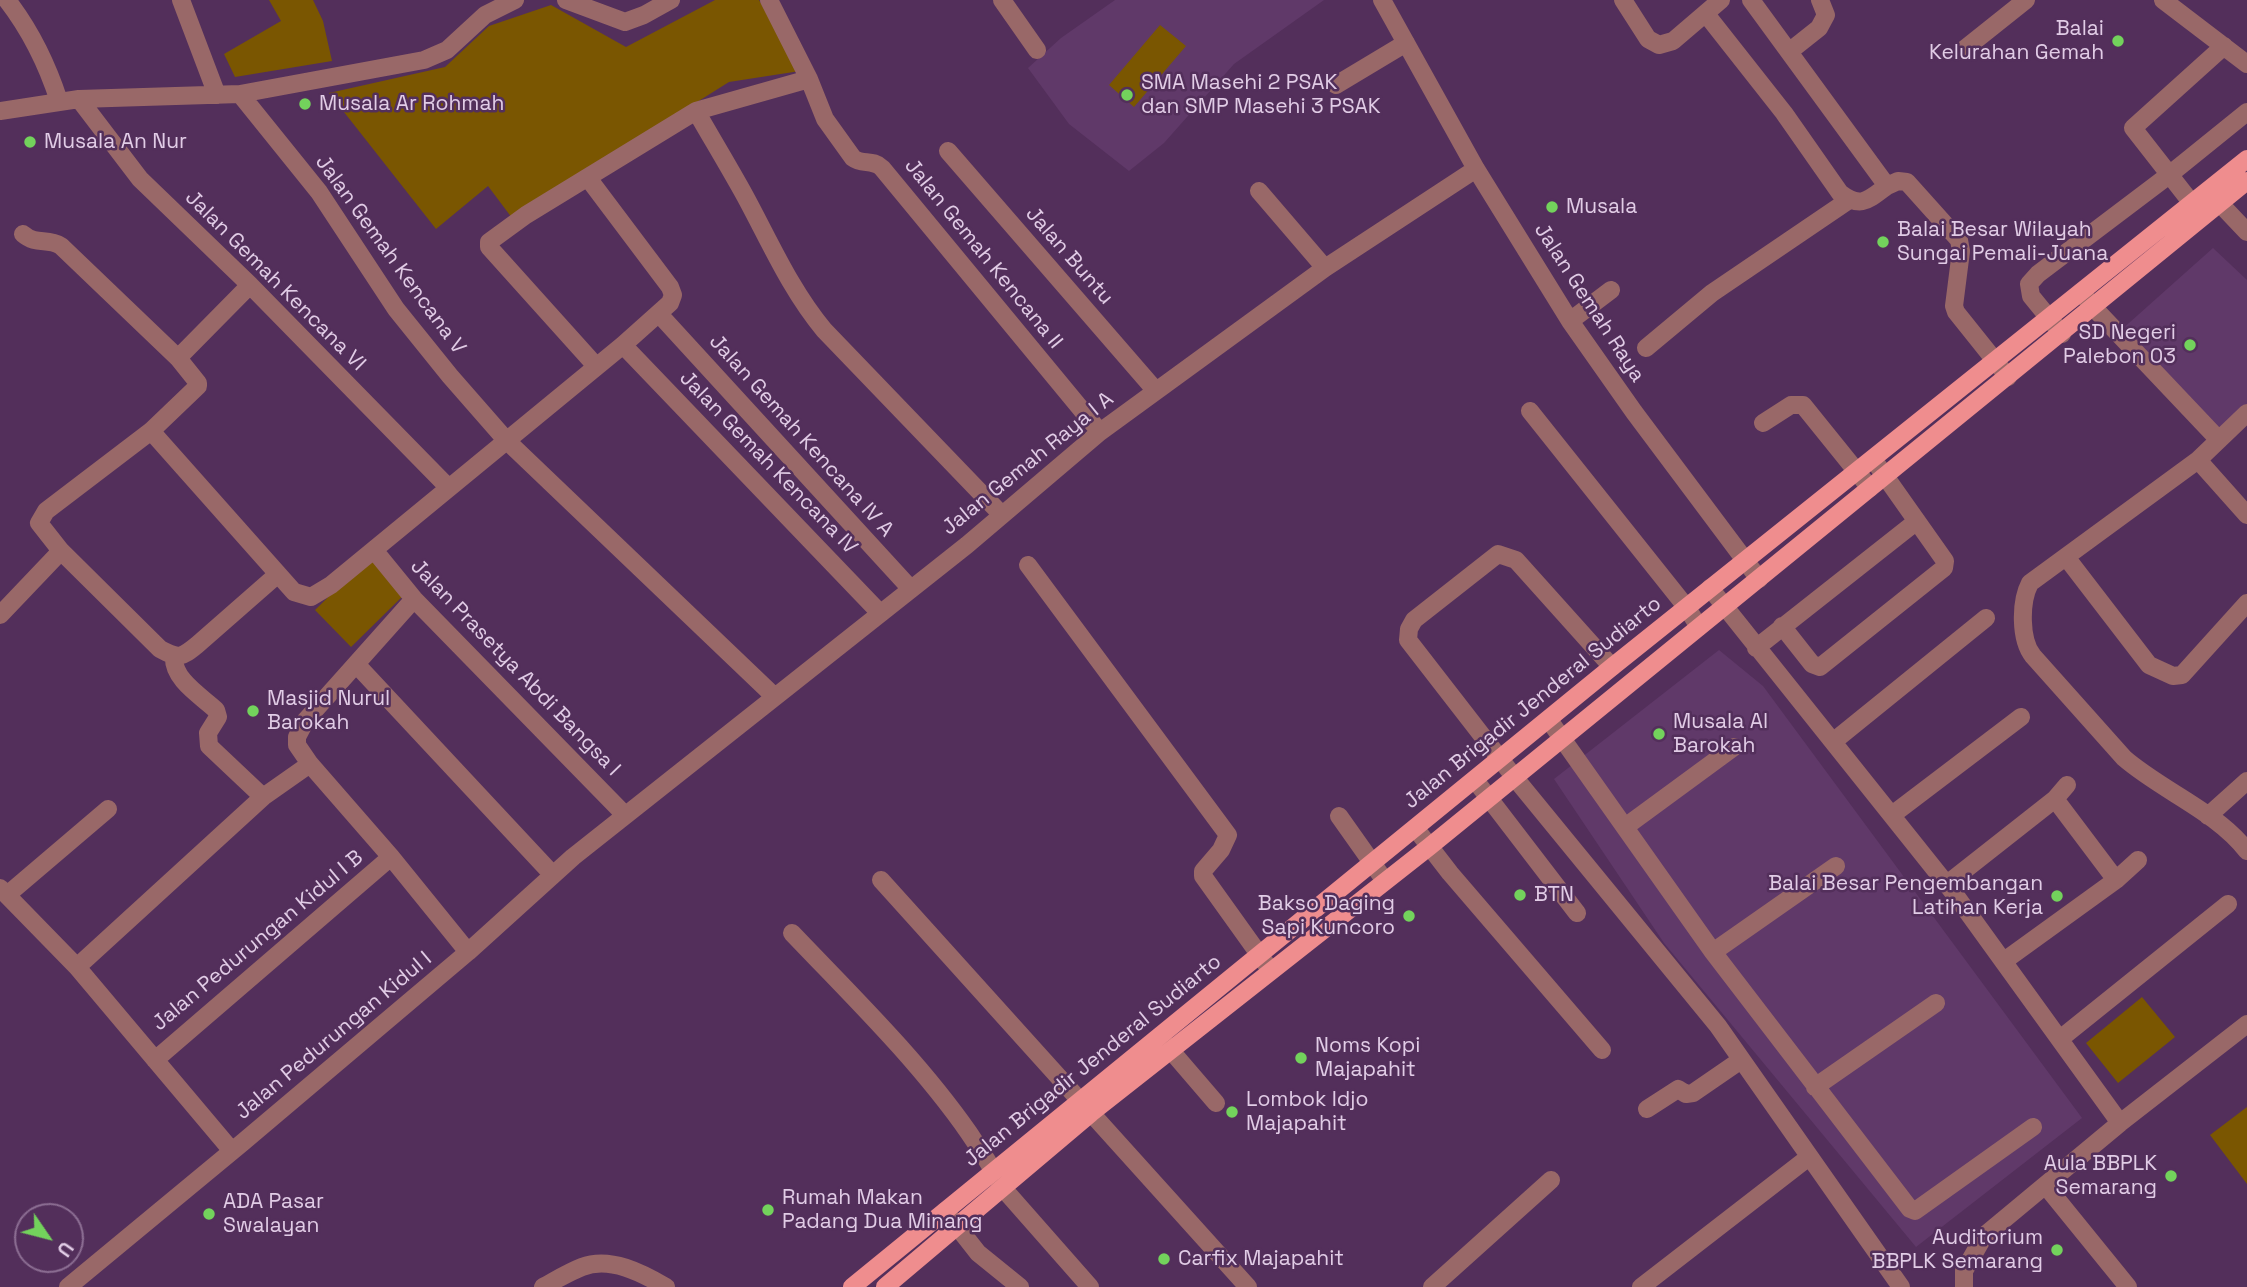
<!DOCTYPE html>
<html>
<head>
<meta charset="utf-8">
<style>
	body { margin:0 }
	#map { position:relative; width:2247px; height:1287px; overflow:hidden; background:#532f5b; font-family:"Space Grotesk",sans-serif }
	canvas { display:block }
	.north { position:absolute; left:14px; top:1203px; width:70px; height:70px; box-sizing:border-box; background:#532f5b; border:2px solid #8c6e93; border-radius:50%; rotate:125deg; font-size:19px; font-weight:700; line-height:28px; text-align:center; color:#e1cce6 }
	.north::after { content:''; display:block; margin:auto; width:24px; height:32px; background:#73d25c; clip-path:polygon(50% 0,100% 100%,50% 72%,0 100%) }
</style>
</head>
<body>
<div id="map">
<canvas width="2247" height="1287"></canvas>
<div class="north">U</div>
</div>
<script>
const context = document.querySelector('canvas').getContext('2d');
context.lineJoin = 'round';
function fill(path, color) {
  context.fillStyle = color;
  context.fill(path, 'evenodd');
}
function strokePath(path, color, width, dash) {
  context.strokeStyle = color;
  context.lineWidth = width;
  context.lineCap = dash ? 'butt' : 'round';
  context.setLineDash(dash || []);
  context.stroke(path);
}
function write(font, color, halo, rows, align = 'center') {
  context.font = font + ' "Space Grotesk",sans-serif';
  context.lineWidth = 5;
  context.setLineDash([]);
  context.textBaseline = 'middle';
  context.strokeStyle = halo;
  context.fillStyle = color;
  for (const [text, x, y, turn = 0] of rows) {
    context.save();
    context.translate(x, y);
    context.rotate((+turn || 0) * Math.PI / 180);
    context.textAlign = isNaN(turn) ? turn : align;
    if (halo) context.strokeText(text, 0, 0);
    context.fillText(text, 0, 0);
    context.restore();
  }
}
fill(new Path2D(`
	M1115,0H1324L1234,64L1164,143L1129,171L1069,124L1028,68L1061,38Z
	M2213,248L2247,280V407L2218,435L2120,331Z
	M1719,650L1763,686L2082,1118L1916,1247L1664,943L1554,779Z`), '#603969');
fill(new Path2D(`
	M269,0H313L323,21L332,61L235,77L224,54L281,21Z
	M715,0H759L800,71L729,82L512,218L488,186L436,229L329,93L445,67L489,26L551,5L626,47Z
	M1160,25L1186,46L1134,107L1109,85Z
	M369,557L405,594L351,647L315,610Z
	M2142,997L2175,1037L2118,1083L2086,1043Z
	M2247,1107V1184L2210,1135Z`), '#7a5601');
strokePath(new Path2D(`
	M7,0C31,31 47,64 59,101
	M181,0L217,95
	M566,0L625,22L644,15L671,0
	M1002,0L1037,50
	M1382,0L1476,169L1570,321L1634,412L1759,579
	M1623,0L1648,39L1659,45L1673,41L1721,0
	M1751,0L1887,186L1898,181L1907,182L1959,240L1961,251L1954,306L1956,312L2008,377
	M2163,0L2247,64
	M1706,14L1784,113L1840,193C1861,209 1868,200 1887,186
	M1790,51L1819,28L1826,15L1820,0
	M1962,51L2026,0
	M809,79L825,119L853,158C862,165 873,159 882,168L1100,432
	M1336,85L1406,43
	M240,94L319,192L396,309L450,376L506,440L775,697
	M79,99L140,179L250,285L448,487
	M0,111L79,99L240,94L424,60L447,50L485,15L515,0
	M696,111C712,139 729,167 745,196C770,242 790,289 824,330L1002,515
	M948,151L1156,391
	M1259,191L1325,268
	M2210,193L2247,232
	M2201,215L2133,128L2224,46
	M2081,292L2094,308L2219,440
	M659,314L910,588
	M1570,321L1611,290
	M2062,334L2031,296L2029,284L2038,274L2169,175L2247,112
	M623,345L880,613
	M1646,348L1712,293L1849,200
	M178,358L250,285
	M596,366L489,247V242L526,215L696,111L809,79L769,0
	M1530,411L1687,608L1699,627
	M2247,413L2198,460L2247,515
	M1763,423L1791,405H1803L1870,488
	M151,431L294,592L311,597L331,585L623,345L670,303L673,295L670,287L588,178
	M2198,460L2030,583C2020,602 2020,640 2033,656L2124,758C2162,791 2216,811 2247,851
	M374,550L414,599L625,815
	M61,551L160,649C179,659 181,658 197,645L278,574
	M2066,557L2149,665L2173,676L2182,675L2247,603
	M1028,565L1228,835L1221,850L1203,871V876L1271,971
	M1710,588L1956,896L2120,1123
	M414,599L306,720L297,737V745L310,764L391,857L468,952
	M0,615L61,551L39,523L46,511L151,431L198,386V383L178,358L61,246C47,237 37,246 23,234
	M1782,626L1812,664L1820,667L1944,568L1945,561L1873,459
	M1756,648L1917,521
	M174,656C172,679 201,696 216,710L218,717L208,733L209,746L263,797
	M356,664L553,875
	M1612,667L1516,560L1498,554L1414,620L1409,629L1408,640L1515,778L1718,1026L1901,1287
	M1549,720L1713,952L1910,1209L1915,1211L2033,1127
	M1834,741L1986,618
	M1475,780L1577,913
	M2055,799L2116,880
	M1892,815L2021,717
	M1339,816L1385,881
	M2208,816L2247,781
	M1625,827L1734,747
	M1416,829L1450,873L1602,1050
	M881,880L1248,1287
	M1947,884L2055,799L2067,785
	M0,888L77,967L232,1151
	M7,895L108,809
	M792,933C853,997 918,1060 969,1133C981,1151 993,1168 1002,1187L1090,1287
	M1713,952L1836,866
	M2004,961L2116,880L2138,860
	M77,967L263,797L310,764
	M1161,1039L1216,1103
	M2060,1039L2228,904
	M155,1060L391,857
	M1815,1087L1936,1003
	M1647,1109L1678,1089L1686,1094L1693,1093L1741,1060
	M2046,1186L2128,1287
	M945,1211L978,1253L1020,1287
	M68,1287L242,1143L468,952L573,857L967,545L1100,432L1325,268L1476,169
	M543,1287C556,1280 569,1272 582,1267C610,1256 642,1273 666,1287
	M1432,1287L1551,1180
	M1641,1287L1809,1157
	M1964,1287V1271L1984,1236L2120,1123L2247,1024`), '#996868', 18);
strokePath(new Path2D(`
	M852,1287L1612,667L2247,159
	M885,1287L1091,1113L1429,847L2247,181`), '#ef8d8e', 18);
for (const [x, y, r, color] of [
	[2118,41,7,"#73d25c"],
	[1127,95,7,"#73d25c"],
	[305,104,7,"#73d25c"],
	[30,142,7,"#73d25c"],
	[1552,207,7,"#73d25c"],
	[1883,242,7,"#73d25c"],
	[2190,345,7,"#73d25c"],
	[253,711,7,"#73d25c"],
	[1659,734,7,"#73d25c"],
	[1520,895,7,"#73d25c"],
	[2057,896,7,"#73d25c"],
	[1409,916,7,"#73d25c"],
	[1301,1058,7,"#73d25c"],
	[1232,1112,7,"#73d25c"],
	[2171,1176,7,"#73d25c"],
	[768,1210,7,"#73d25c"],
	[209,1214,7,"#73d25c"],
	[2057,1250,7,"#73d25c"],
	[1164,1259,7,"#73d25c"]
]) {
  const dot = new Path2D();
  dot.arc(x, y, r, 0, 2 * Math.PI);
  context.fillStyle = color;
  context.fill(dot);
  strokePath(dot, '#532f5b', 2.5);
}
write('21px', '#e1cce6', '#532f5b', [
	["Balai",2104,29,"right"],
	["Kelurahan Gemah",2104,53,"right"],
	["SMA Masehi 2 PSAK",1141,83],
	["dan SMP Masehi 3 PSAK",1141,107],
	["Musala Ar Rohmah",319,104],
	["Musala An Nur",44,142],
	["Musala",1566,207],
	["Balai Besar Wilayah",1897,230],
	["Sungai Pemali-Juana",1897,254],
	["SD Negeri",2176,333,"right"],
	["Palebon 03",2176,357,"right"],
	["Masjid Nurul",267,699],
	["Barokah",267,723],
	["Musala Al",1673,722],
	["Barokah",1673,746],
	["Balai Besar Pengembangan",2043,884,"right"],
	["Latihan Kerja",2043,908,"right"],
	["BTN",1534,895],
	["Bakso Daging",1395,904,"right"],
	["Sapi Kuncoro",1395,928,"right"],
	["Noms Kopi",1315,1046],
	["Majapahit",1315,1070],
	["Lombok Idjo",1246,1100],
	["Majapahit",1246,1124],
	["Aula BBPLK",2157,1164,"right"],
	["Semarang",2157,1188,"right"],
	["Rumah Makan",782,1198],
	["Padang Dua Minang",782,1222],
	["ADA Pasar",223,1202],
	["Swalayan",223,1226],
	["Auditorium",2043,1238,"right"],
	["BBPLK Semarang",2043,1262,"right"],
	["Carfix Majapahit",1178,1259]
], 'left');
write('21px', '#e1cce6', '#532f5b', [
	["Jalan Gemah Kencana II",983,254,51],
	["Jalan Gemah Kencana V",390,255,54],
	["Jalan Buntu",1069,256,49],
	["Jalan Gemah Kencana VI",275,281,45],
	["Jalan Gemah Raya",1589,303,57],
	["Jalan Gemah Kencana IV A",801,436,48],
	["Jalan Gemah Kencana IV",768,463,46],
	["Jalan Gemah Raya I A",1028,464,-39],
	["Jalan Prasetya Abdi Bangsa I",515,668,46],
	["Jalan Brigadir Jenderal Sudiarto",1533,703,-39],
	["Jalan Pedurungan Kidul I B",258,941,-40],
	["Jalan Pedurungan Kidul I",334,1036,-40],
	["Jalan Brigadir Jenderal Sudiarto",1093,1061,-39]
]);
</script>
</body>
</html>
